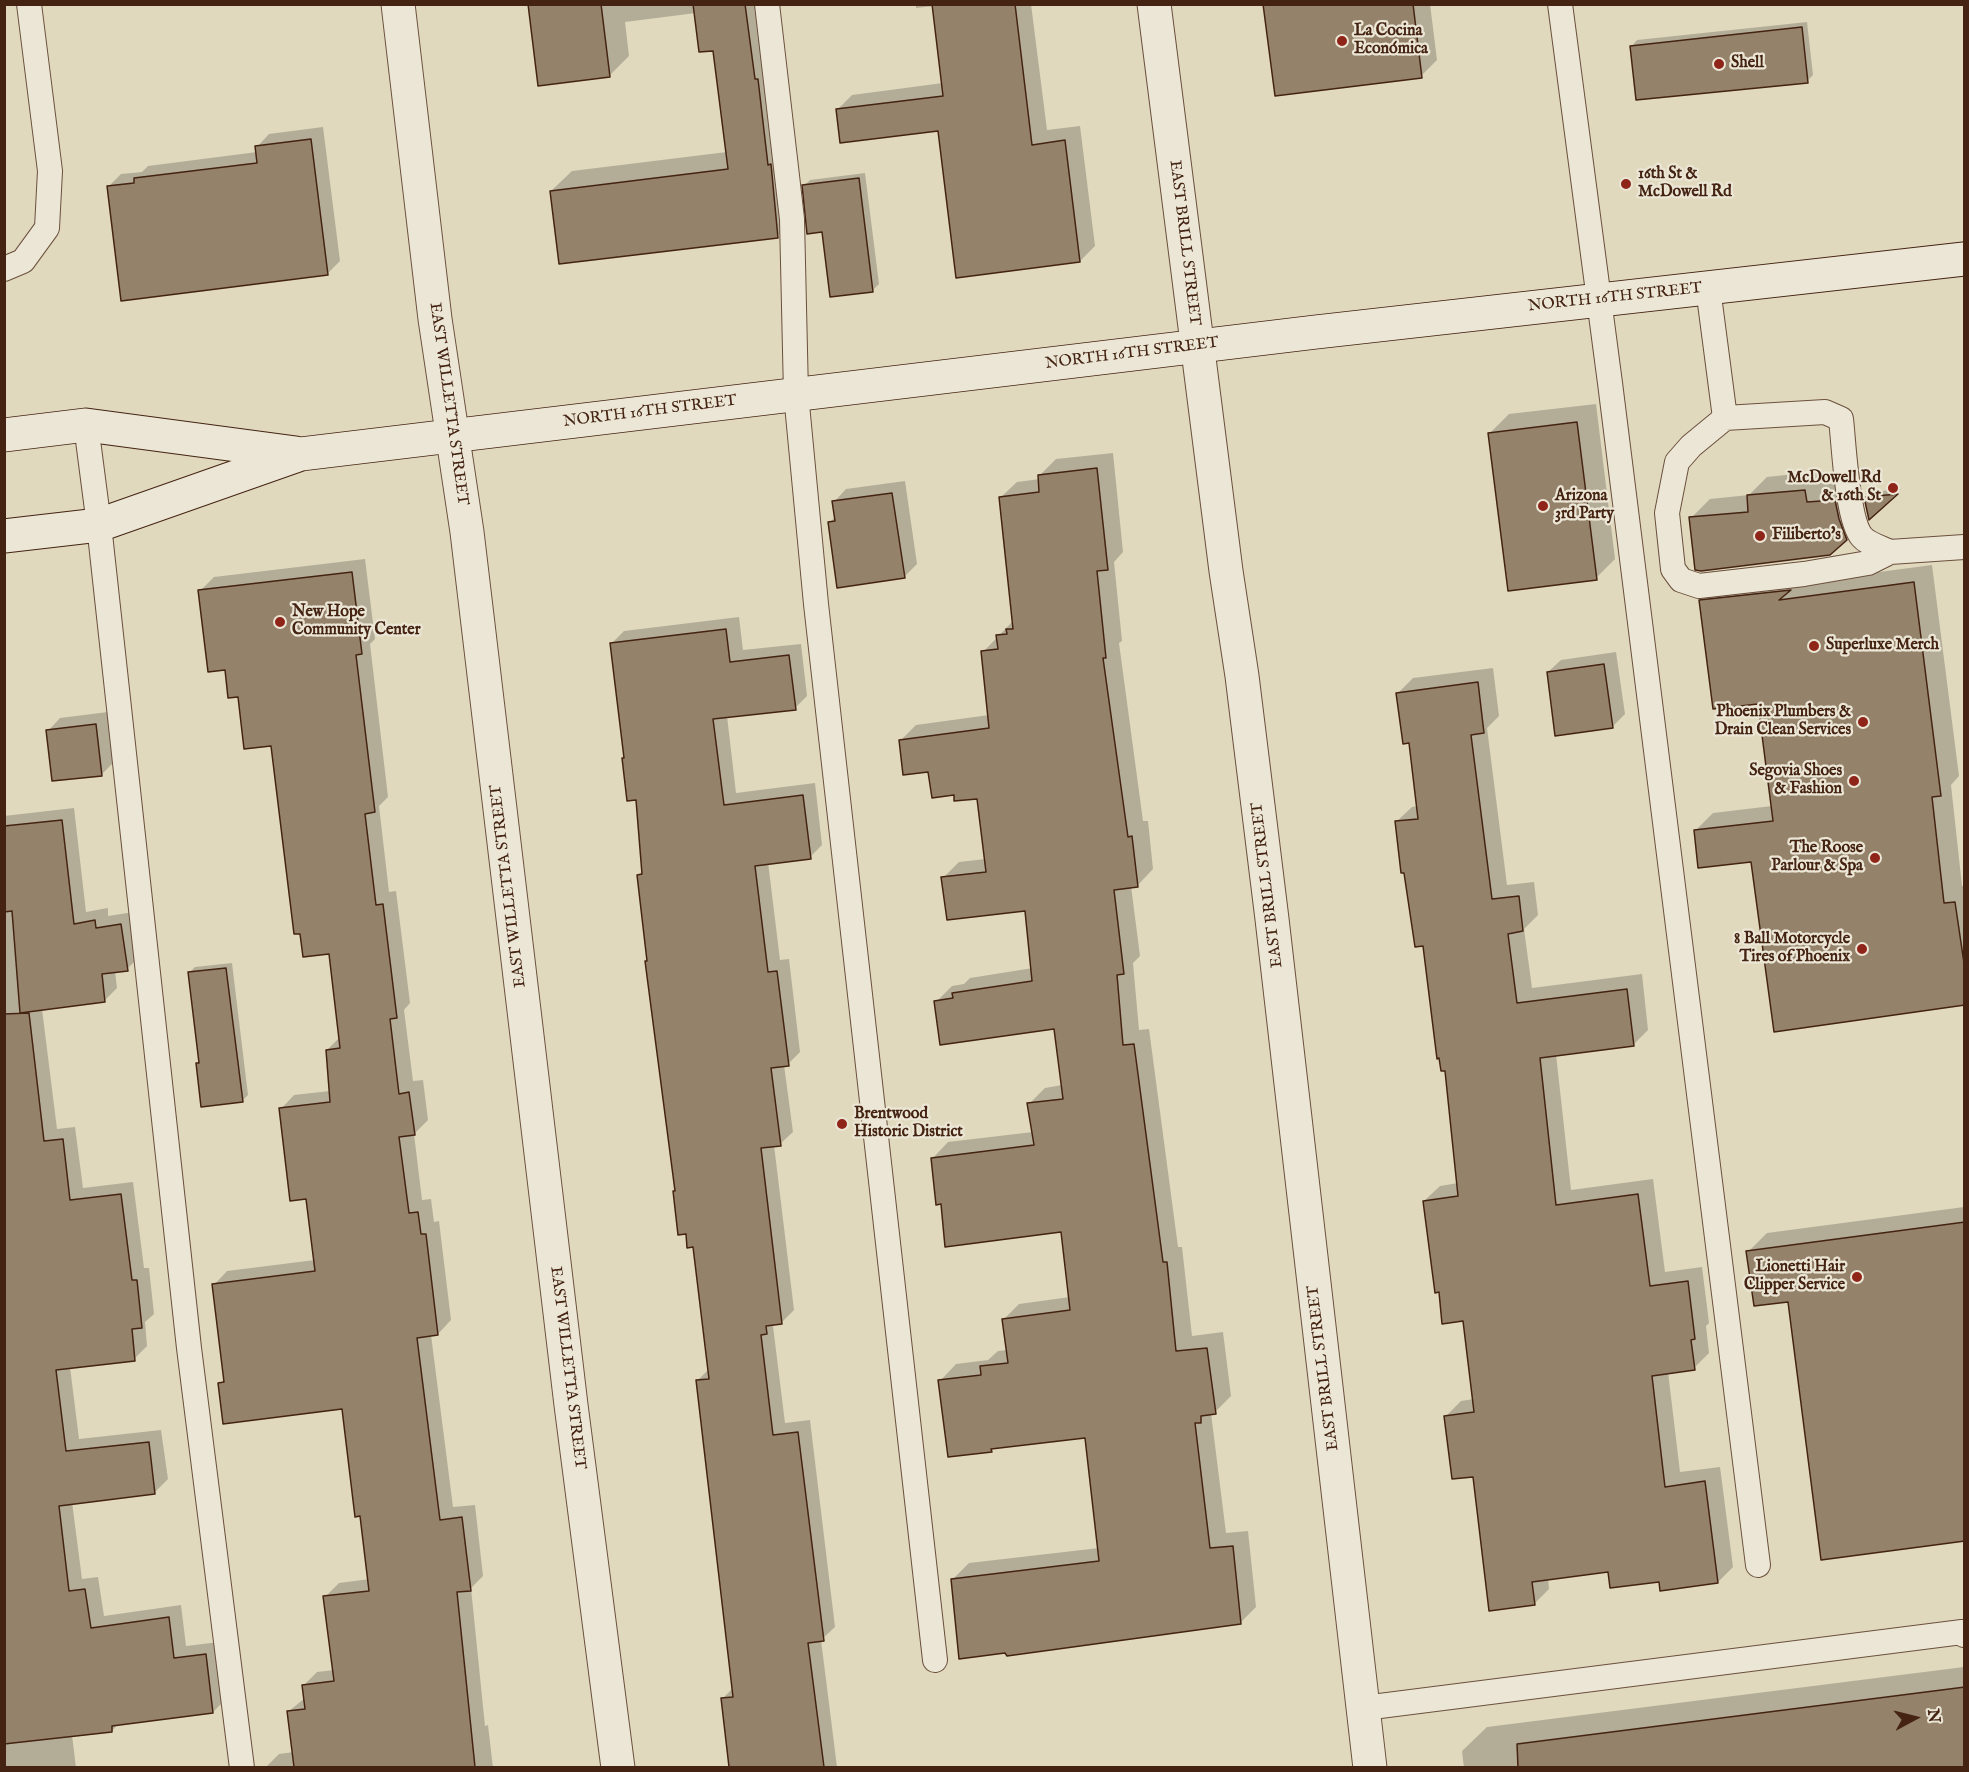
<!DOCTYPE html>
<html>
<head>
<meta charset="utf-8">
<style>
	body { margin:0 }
	#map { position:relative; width:1969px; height:1772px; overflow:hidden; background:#e0d9be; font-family:"IM FELL English",serif }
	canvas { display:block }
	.frame { position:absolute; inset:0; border:6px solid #442312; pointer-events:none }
	.north { position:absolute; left:1885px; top:1688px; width:60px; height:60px; -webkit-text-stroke:4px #ebe6d5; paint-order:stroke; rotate:83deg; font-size:16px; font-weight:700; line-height:24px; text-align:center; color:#442312 }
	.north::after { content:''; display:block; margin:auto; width:21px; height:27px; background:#442312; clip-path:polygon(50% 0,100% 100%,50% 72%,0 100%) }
</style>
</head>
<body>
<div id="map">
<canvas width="1969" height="1772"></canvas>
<div class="frame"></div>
<div class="north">N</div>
</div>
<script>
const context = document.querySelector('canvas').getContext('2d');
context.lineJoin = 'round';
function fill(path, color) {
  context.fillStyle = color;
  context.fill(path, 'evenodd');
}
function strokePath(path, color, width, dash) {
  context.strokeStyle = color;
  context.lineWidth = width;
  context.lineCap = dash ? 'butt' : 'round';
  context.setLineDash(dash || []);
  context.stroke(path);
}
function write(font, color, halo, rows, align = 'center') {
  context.font = font + ' "IM FELL English",serif';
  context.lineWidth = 4.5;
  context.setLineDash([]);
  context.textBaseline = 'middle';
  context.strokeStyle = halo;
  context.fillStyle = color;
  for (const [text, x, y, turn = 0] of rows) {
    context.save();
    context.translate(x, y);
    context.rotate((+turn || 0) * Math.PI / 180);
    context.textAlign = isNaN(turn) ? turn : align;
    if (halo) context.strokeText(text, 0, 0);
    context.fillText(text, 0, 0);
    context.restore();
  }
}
fill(new Path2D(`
	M530,4H768L798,216L777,236L551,191L572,171L727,152L714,49L696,13L625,22L629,56L609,76Z
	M916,4H1031L1047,130L1080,126L1095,246L1080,261L940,130L837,110L852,95L943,83L934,6L916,8Z
	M1265,4H1430L1437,60L1421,76Z
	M1807,22L1813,75L1807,81L1632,46L1637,40Z
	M323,127L340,261L327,274L108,187L121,174L142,172L148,166L257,152V147L269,134Z
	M865,173L879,284L873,290L824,231L804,186L810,180Z
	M1596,404L1615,559L1596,578L1490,433L1509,414Z
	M1113,453L1123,552L1114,562L1122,641L1119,643L1143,821H1148L1153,869L1137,886H1131L1140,956L1133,963L1139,1030L1149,1029L1178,1247H1182L1192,1336L1223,1332L1231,1396L1215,1412L1211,1413L1226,1533L1248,1531L1256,1607L1240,1623L953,1579L969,1563L1099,1548L1087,1436L994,1447L991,1450L940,1381L956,1364L988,1360L998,1351L1008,1350L1003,1320L1019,1304L1070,1297L1062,1230L943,1203L932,1159L948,1142L1033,1132L1029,1104L1045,1088L1062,1085L1055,1028L936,1002L952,986L964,984L970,978L1033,968L1027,909L943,878L959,862L986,859L978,797L955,793L900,741L916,725L989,715L983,652L1014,620L1000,498L1017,482L1040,479V475L1056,459Z
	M1823,471L1825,484L1854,482L1865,520L1846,539L1691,518L1710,499L1749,495L1767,477Z
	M905,481L917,564L905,576L829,523L836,516L834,502L846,489Z
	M1901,489L1897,493L1870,517L1865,498L1871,492Z
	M365,559L375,639L370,644L388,797L379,806L389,892L396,891L410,1003L404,1010L413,1081L423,1080L428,1120L414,1134L422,1200L431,1199L434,1222L439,1221L451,1320L438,1334L431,1335L453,1507L475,1505L483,1576L471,1588L485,1726L488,1725L493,1768H265L279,1754L294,1752L289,1711L305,1698L303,1686L317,1672L334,1670L325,1597L339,1583L370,1579L362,1514L343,1407L220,1384L225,1378L214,1285L227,1271L315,1260L307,1197L281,1109L294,1095L330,1091L327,1050L340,1037L330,953L272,744L239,695L226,668L200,591L214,577Z
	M1932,565L1959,776L1951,785L1962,886H1964V1004L1752,861L1695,831L1713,813L1772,806L1759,702L1700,601L1719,582L1796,583Z
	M739,617L743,650L801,644L807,696L795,708L727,716L736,793L815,783L822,845L810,857L768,862L780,960L789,959L800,1052L788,1064L784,1065L793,1132L780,1144L774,1145L794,1310L782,1322L773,1326L785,1423L810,1420L835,1627L821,1640L837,1767L845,1768H730L722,1699L734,1687L697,1381L709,1369L694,1246L687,1233L674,1192L676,1190L638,875L643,871L637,798L623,759L625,756L612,643L624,631Z
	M1616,652L1625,714L1612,727L1548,672L1561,660Z
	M1493,668L1499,716L1487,728L1507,885L1534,882L1538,915L1524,929L1532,988L1642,974L1648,1030L1633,1045L1556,1054L1571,1190L1653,1179L1665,1272L1702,1267L1709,1323L1706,1326L1709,1353L1694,1368L1668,1372L1680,1472L1720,1467L1733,1567L1718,1582L1660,1581L1609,1570L1548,1578L1549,1589L1534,1604L1446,1416L1461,1401L1474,1399L1464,1320L1440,1291L1424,1201L1440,1186L1458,1183L1446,1069L1425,944L1396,822L1412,807L1418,806L1410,741L1398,693L1413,678Z
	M108,712L114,762L102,774L48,731L60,718Z
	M74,808L86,912L108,908V916L134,912L140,956L127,969L115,971L117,988L104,1001L42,1009L57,1129L75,1127L83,1188L133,1182L144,1268H149L154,1314L145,1322L147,1346L134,1359L70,1367L79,1439L161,1430L168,1479L155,1492L72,1502L82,1579L98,1577L104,1616L181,1605L186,1646L219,1642L226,1699L213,1712L119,1723L112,1731L72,1735L76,1768H4V816Z
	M232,963L248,1095L242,1101L197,1064L200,1061L189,973L195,967Z
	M1964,1207V1539L1789,1300L1748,1252L1767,1233Z
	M1964,1667V1768H1464L1462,1751L1487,1727Z`), '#0003');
const building = new Path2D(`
	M528,4H601L610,77L538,86Z
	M693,4H745L755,79H758L768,165L771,164L778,238L559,264L550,191L728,169L713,51L699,52Z
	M932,4H1015L1032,145L1065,140L1080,262L956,278L938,131L840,143L836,109L943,96Z
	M1263,4H1413L1422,78L1275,96Z
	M1802,27L1808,83L1636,100L1630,46Z
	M311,139L328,275L121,301L107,186L134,183V178L257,163L255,146Z
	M859,178L873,292L830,297L822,232L807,234L802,185Z
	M1577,422L1597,580L1508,591L1488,433Z
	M1097,468L1108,570L1097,571L1106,658H1103L1128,837L1132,836L1138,887L1114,890L1124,974L1117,975L1123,1045L1134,1044L1163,1262H1167L1176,1351L1207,1348L1216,1414L1201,1416V1423H1195L1210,1548L1233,1546L1241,1624L1007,1656L1005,1653L959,1659L951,1579L1099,1561L1085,1438L991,1449L992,1452L948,1457L938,1380L981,1375L980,1366L1008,1363L1002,1319L1070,1310L1061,1232L945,1247L941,1204L936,1205L931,1158L1034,1145L1027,1103L1063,1099L1054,1029L940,1045L934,1001L953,998L952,993L1032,981L1025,911L947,920L941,877L986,872L977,799L954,801V795L932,798L928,772L903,775L899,740L989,728L981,651L998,649L996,635L1007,634L1006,629H1013L999,497L1039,492L1038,475Z
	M1805,490L1807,502L1835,500L1839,519L1847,540L1830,555L1701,571L1695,570L1689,517L1748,512L1747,495Z
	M892,493L905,578L837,588L828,522L835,521L832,501Z
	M1898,494L1869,520L1864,497Z
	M352,572L362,654L356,655L375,812L365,814L376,905L383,904L397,1018L390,1019L399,1094L409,1092L415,1135L399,1137L409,1213L418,1212L421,1234H426L438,1335L417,1338L440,1520L462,1517L471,1591L457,1592L475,1767H294L287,1711L305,1709L302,1685L334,1681L323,1596L369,1591L360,1516L355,1517L342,1409L223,1424L218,1383L224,1382L212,1284L315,1271L306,1199L290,1201L279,1108L330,1102L326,1050L340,1048L329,954L303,957L300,934H294L271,746L244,749L238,697L228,698L225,670L208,672L198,590Z
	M1914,582L1941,796L1932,797L1944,903L1955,902L1965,970V1005L1774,1032L1751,862L1698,868L1694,830L1773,821L1758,704L1713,709L1699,600L1791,590L1779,600Z
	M726,629L730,662L789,655L796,710L713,719L724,805L803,795L811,859L755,866L768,972L777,971L789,1066L771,1068L781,1146L761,1148L782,1324L766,1326L767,1334L761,1335L773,1435L798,1432L824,1641L808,1643L824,1767H729L721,1698L733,1697L696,1380L709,1379L693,1247L687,1248L686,1234L678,1235L673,1191H675L645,961H647L637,875L642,874L636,800L627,801L622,758H624L610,643Z
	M1604,664L1613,728L1555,736L1547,672Z
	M1478,682L1484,733L1471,735L1492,899L1519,896L1523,931L1508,934L1517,1003L1627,989L1634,1046L1540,1058L1556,1205L1638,1194L1650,1286L1688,1281L1695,1339L1691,1340L1695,1370L1652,1376L1665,1487L1705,1481L1718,1583L1660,1591L1659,1582L1610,1588L1608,1572L1532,1582L1535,1605L1489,1611L1473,1477L1452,1479L1444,1416L1474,1412L1463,1321L1442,1324L1439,1292L1435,1293L1423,1201L1458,1196L1445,1071H1441L1439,1058L1437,1059L1423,946L1415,947L1404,873H1401L1395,821L1418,819L1409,743L1403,744L1396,693Z
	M96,724L102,776L52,781L46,730Z
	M62,820L74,924L95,920L96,928L121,924L128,971L102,974L105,1002L20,1013L12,911L4,912V826Z
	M226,968L243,1102L201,1107L196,1063H199L188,972Z
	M29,1013L44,1141L63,1139L70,1200L121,1194L132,1280H137L142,1328L132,1329L135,1361L56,1370L66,1451L149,1442L155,1494L59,1506L69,1591L85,1589L91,1628L169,1617L174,1658L206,1654L213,1713L112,1726V1732L4,1744V1014Z
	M1965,1222V1541L1821,1560L1788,1302L1754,1306L1746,1251Z
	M1965,1687V1767H1518L1517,1744Z`);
fill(building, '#95826b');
strokePath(building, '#442312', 1.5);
const lane = new Path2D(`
	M767,4L792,219L796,394L816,604L935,1660
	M1560,4L1610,383L1758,1565
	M4,269L23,261L47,228L50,171L29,4
	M1708,288L1725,418L1825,412L1841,419C1844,445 1847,520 1862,537C1868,544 1882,548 1890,552
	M1725,418L1691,446L1677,462L1667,513L1673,569L1681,580L1699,586L1804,574L1868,563L1890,552L1964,547
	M86,425L99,525L189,1348L242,1768
	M1364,1708L1962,1632L1964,1635`);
const street = new Path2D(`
	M398,4L435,319L467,532L571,1405L618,1768
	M1154,4L1226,571L1242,676L1272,919L1370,1768`);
const secondary = new Path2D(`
	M4,435L86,425L296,453
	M4,536L99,525L301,454L1316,332L1964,259`);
strokePath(lane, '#6b503d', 26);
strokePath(street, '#6b503d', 35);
strokePath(secondary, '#442312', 35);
strokePath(lane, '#ebe6d5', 24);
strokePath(street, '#ebe6d5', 33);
strokePath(secondary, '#ebe6d5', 33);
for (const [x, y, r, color] of [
	[1342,41,6,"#8f2418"],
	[1719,64,6,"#8f2418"],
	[1626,184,6,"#8f2418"],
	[1893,488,6,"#8f2418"],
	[1543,506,6,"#8f2418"],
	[1760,536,6,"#8f2418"],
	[280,622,6,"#8f2418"],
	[1814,646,6,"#8f2418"],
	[1863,722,6,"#8f2418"],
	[1854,781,6,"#8f2418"],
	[1875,858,6,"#8f2418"],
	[1862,949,6,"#8f2418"],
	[842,1124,6,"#8f2418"],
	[1857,1277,6,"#8f2418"]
]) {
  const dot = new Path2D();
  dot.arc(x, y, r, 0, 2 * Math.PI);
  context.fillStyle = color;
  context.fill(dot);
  strokePath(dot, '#ebe6d5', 2);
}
write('bold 16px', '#442312', '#ebe6d5', [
	["La Cocina",1354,32],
	["Económica",1354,50],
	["Shell",1731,64],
	["16th St &",1638,175],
	["McDowell Rd",1638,193],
	["McDowell Rd",1881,479,"right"],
	["& 16th St",1881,497,"right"],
	["Arizona",1555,497],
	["3rd Party",1555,515],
	["Filiberto's",1772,536],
	["New Hope",292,613],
	["Community Center",292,631],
	["Superluxe Merch",1826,646],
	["Phoenix Plumbers &",1851,713,"right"],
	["Drain Clean Services",1851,731,"right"],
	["Segovia Shoes",1842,772,"right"],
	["& Fashion",1842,790,"right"],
	["The Roose",1863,849,"right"],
	["Parlour & Spa",1863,867,"right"],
	["8 Ball Motorcycle",1850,940,"right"],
	["Tires of Phoenix",1850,958,"right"],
	["Brentwood",854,1115],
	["Historic District",854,1133],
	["Lionetti Hair",1845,1268,"right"],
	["Clipper Service",1845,1286,"right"]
], 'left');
write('16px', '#442312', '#ebe6d5', [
	["EAST BRILL STREET",1184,243,83],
	["NORTH 16TH STREET",1615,298,-6],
	["NORTH 16TH STREET",1132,354,-7],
	["EAST WILLETTA STREET",448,404,82],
	["NORTH 16TH STREET",650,412,-7],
	["EAST BRILL STREET",1268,885,-97],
	["EAST WILLETTA STREET",509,886,-97],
	["EAST WILLETTA STREET",567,1368,83],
	["EAST BRILL STREET",1324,1368,-97]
]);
</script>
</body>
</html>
